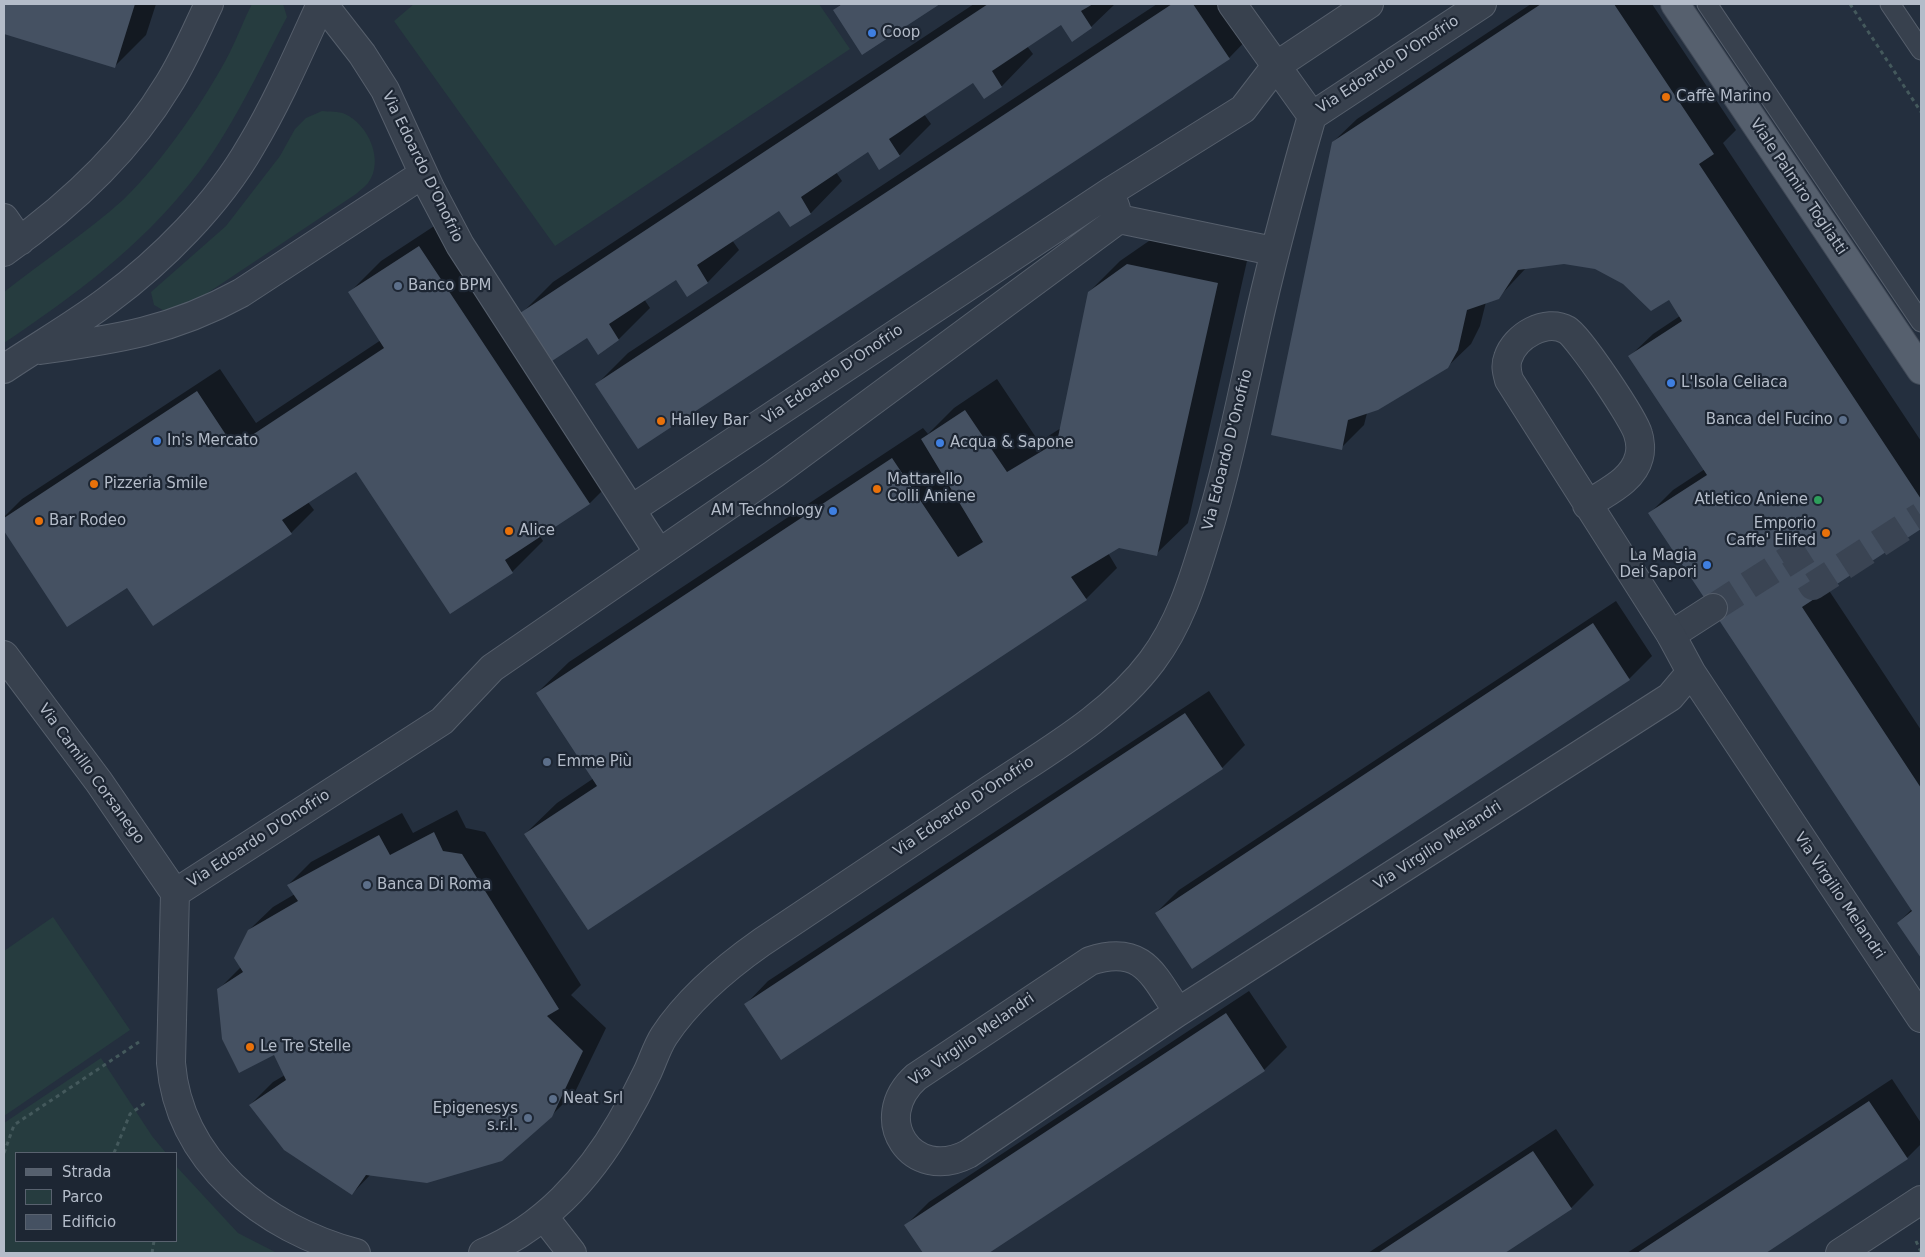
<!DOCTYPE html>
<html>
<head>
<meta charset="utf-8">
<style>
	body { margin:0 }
	#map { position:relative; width:1925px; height:1257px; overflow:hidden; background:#242f3e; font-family:"DejaVu Sans",sans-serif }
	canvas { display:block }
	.frame { position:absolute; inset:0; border:5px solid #b4bcc9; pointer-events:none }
	.legend { position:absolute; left:15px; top:1152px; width:162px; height:90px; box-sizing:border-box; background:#1d2633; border:1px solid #59626f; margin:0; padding:6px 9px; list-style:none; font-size:15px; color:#b4bcc9 }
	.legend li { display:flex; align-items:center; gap:10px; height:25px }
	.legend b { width:25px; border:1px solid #59626f }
</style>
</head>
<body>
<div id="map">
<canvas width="1925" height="1257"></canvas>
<div class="frame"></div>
<ul class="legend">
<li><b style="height:6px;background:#56606e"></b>Strada</li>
<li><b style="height:14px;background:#263c3f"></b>Parco</li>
<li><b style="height:14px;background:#455162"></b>Edificio</li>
</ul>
</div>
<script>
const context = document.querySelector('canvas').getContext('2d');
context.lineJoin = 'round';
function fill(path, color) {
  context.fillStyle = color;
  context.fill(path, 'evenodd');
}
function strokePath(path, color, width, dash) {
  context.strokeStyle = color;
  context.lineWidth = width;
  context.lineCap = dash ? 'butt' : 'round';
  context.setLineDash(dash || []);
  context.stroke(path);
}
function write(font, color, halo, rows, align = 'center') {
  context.font = font + ' "DejaVu Sans",sans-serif';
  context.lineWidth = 4.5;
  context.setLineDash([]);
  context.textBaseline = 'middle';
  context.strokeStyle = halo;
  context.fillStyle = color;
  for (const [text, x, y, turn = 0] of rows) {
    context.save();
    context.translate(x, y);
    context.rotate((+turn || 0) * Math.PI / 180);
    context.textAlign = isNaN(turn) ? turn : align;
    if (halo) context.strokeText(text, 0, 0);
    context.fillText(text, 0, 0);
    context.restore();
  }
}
fill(new Path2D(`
	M252,4H283L287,17C258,72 231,132 192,181C139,248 74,296 4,343V292C42,262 89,231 124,199C162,162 206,99 230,52C238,36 244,19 252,4Z
	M414,4H819L850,49L555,246L394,21Z
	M322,111C329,112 339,111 345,114C368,124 385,161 368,183C365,187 360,190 356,194L185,308L168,313L154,305L151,292L226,226L280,156L295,129L306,118Z
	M53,917L130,1030L4,1116V951Z
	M101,1058L152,1136L166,1153H16V1241H176V1166L238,1233L277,1253H4V1123Z`), '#263c3f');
fill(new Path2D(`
	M4,4H156L146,35L114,67L4,32Z
	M841,4H938L863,53L834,10Z
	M974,4H1115L1091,27L1062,23L1027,46L1033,54L1002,86L984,97L973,81L924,114L931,124L900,155L880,168L868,151L836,172L842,181L811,213L790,226L779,209L732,240L739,250L708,282L687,295L676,278L644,299L650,308L619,339L598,353L587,336L522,313L553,282Z
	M1157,4H1245L1260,26L1229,58L597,384L628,353Z
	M1531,4H1652L1736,130L1723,143L1921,441V527L1828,589L1921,730V956L1898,923L1912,909L1650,513L1673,490L1705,469L1630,356L1653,334L1680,316L1669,299L1623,283L1595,267L1564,263L1526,268L1498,298L1486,302L1480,326L1471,344L1447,367L1367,413L1364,425L1341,448L1333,142L1357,119Z
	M451,215L621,472L590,503L540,536L543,541L512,572L356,470L308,502L314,510L291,533L128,586L68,625L4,529V517L22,499L220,369L256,423L381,340L349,293L381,261Z
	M1159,234L1249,252L1188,523L1156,554L1119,546L1108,553L1117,568L1086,599L525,834L557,803L594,778L537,693L569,662L923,428L928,434L954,408L997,379L1039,442L1061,428L1089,292L1120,261Z
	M1616,601L1652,656L1629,679L1192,967L1156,913L1179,890Z
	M1209,691L1245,745L1222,768L746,1004L768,981Z
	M457,810L466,828L485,832L581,985L571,995L606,1028L575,1092L551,1116L371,1174L352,1194L250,1105L273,1082L285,1075L274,1053L219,989L241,967L249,930L273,907L295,894L288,885L311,862L402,813L413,833Z
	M1249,991L1287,1047L1264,1070L986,1253H924L906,1225L929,1202Z
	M1892,1079L1921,1123V1144L1907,1158L1763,1253H1627Z
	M1556,1129L1594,1185L1571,1208L1503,1253H1368Z`), '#0007');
fill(new Path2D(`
	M4,4H135L115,68L4,34Z
	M842,4H940L862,55L833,10Z
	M988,4H1093L1081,11L1092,28L1072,42L1061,25L992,71L1002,87L984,99L973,83L889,139L900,156L879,170L868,152L801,197L811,214L790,227L779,211L697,265L708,283L687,297L676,280L609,324L619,340L598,355L587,338L552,361L520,313Z
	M1172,4H1193L1230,59L638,449L595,384Z
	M1541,4H1614L1714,154L1699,164L1921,499V529L1802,607L1921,788V958L1897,923L1912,911L1648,513L1707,475L1628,356L1682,321L1669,300L1651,311L1623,284L1595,269L1564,264L1518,270L1499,299L1467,310L1458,350L1448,368L1378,410L1348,420L1342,450L1271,435L1332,142Z
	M419,246L590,504L505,560L513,573L450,614L356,472L282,520L292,534L153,626L127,588L67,627L4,531V518L197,391L234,447L384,348L348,292Z
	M1127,264L1218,283L1157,556L1119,548L1071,577L1087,600L588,930L524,834L597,786L536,693L892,458L958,557L983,542L921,439L965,410L1007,472L1057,442L1088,292Z
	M1593,623L1630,680L1192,969L1155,913Z
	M1185,713L1223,769L781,1060L744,1004Z
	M434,832L443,851L462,854L559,1009L547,1016L583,1051L552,1117L502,1161L427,1183L366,1175L352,1195L284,1150L249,1105L286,1080L274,1055L239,1073L222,1039L217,989L243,972L234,958L248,930L298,901L287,885L379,835L390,855Z
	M1226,1013L1265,1071L989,1253H923L904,1225Z
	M1869,1101L1908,1159L1766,1253H1637Z
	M1533,1151L1572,1209L1505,1253H1378Z`), '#455162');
strokePath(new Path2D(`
	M1713,608L1794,556L1813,586L1921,516`), '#3a4453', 28, [28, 14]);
const service = new Path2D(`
	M1707,4L1921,322
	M1890,4L1921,50`);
const pedestrian = new Path2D(`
	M1671,635L1713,608`);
const minor = new Path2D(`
	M323,4L362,54L385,90L430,188L460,245L659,553
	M1232,4L1312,116
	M1116,209L1110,192L1243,109L1276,66L1369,4
	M4,218L20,241
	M4,252C68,207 127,153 168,85C184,60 196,31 209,4
	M40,350C117,339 172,331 241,293L423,174
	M4,369C38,346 75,325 108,300C161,261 218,204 251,146C278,101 299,52 321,4
	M1587,505C1606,492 1633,481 1639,457C1641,450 1640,440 1638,434C1634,419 1579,337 1567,330C1546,318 1515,336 1508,358C1505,366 1507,372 1509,380L1671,635L1691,672
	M632,509L1110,192
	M4,655L99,782L175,893
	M1178,1012C1153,974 1142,944 1090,961L916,1077C869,1119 912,1183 968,1154L1178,1012L1670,697L1691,672L1921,1018
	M544,1217L572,1253
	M356,1253C265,1229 179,1162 171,1063L175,893L442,721L492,668L774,474L1119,219L1273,251
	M483,1253C543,1228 589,1178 621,1122C631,1105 640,1088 648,1071C653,1060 657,1047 664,1036C689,998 725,968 762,942C838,891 915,840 991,789C1046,752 1111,716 1152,661C1179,625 1192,584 1205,541C1226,474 1240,405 1255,336C1271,262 1291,189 1312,116L1482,4
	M1840,1253L1921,1200`);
const primary = new Path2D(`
	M1675,4L1921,370`);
strokePath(service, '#565f6c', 21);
strokePath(pedestrian, '#565f6c', 30);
strokePath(minor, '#565f6c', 30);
strokePath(primary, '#414a57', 30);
strokePath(new Path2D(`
	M1850,4L1921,112
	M4,1153L14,1125L139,1042
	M114,1153L130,1114L145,1103
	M1916,1241L1921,1252
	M152,1253L154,1241`), '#44595c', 3, [4, 4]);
strokePath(service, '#38414e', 19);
strokePath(pedestrian, '#38414e', 28);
strokePath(minor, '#38414e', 28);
strokePath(primary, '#56606e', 28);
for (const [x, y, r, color] of [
	[872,33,5,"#3f7fe0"],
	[1666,97,5,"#e8710a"],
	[398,286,5,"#5c6f8a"],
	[1671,383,5,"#3f7fe0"],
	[1843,420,5,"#5c6f8a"],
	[661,421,5,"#e8710a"],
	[157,441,5,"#3f7fe0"],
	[940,443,5,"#3f7fe0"],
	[94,484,5,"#e8710a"],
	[877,489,5,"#e8710a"],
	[1818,500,5,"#2e9e5b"],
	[833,511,5,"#3f7fe0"],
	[39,521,5,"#e8710a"],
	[509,531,5,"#e8710a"],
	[1826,533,5,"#e8710a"],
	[1707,565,5,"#3f7fe0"],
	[547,762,5,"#5c6f8a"],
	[367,885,5,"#5c6f8a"],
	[250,1047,5,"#e8710a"],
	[553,1099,5,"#5c6f8a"],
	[528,1118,5,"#5c6f8a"]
]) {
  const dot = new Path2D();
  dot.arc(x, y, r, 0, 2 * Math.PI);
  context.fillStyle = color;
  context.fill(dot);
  strokePath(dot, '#1d2633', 2);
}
write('15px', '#b4bcc9', '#1d2633', [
	["Coop",882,33],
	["Caffè Marino",1676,97],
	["Banco BPM",408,286],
	["L'Isola Celiaca",1681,383],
	["Banca del Fucino",1833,420,"right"],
	["Halley Bar",671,421],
	["In's Mercato",167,441],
	["Acqua & Sapone",950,443],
	["Mattarello",887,480],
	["Colli Aniene",887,497],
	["Pizzeria Smile",104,484],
	["Atletico Aniene",1808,500,"right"],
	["AM Technology",823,511,"right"],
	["Bar Rodeo",49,521],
	["Emporio",1816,524,"right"],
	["Caffe' Elifed",1816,541,"right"],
	["Alice",519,531],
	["La Magia",1697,556,"right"],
	["Dei Sapori",1697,573,"right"],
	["Emme Più",557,762],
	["Banca Di Roma",377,885],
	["Le Tre Stelle",260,1047],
	["Neat Srl",563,1099],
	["Epigenesys",518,1109,"right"],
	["s.r.l.",518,1126,"right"]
], 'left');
write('15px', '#b4bcc9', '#1d2633', [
	["Via Edoardo D'Onofrio",1388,65,-33],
	["Via Edoardo D'Onofrio",422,167,64],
	["Viale Palmiro Togliatti",1798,187,56],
	["Via Edoardo D'Onofrio",833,375,-34],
	["Via Edoardo D'Onofrio",1228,450,-76],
	["Via Camillo Corsanego",91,774,54],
	["Via Edoardo D'Onofrio",964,807,-34],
	["Via Edoardo D'Onofrio",259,839,-33],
	["Via Virgilio Melandri",1438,846,-33],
	["Via Virgilio Melandri",1839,896,56],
	["Via Virgilio Melandri",972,1040,-35]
]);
</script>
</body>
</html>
